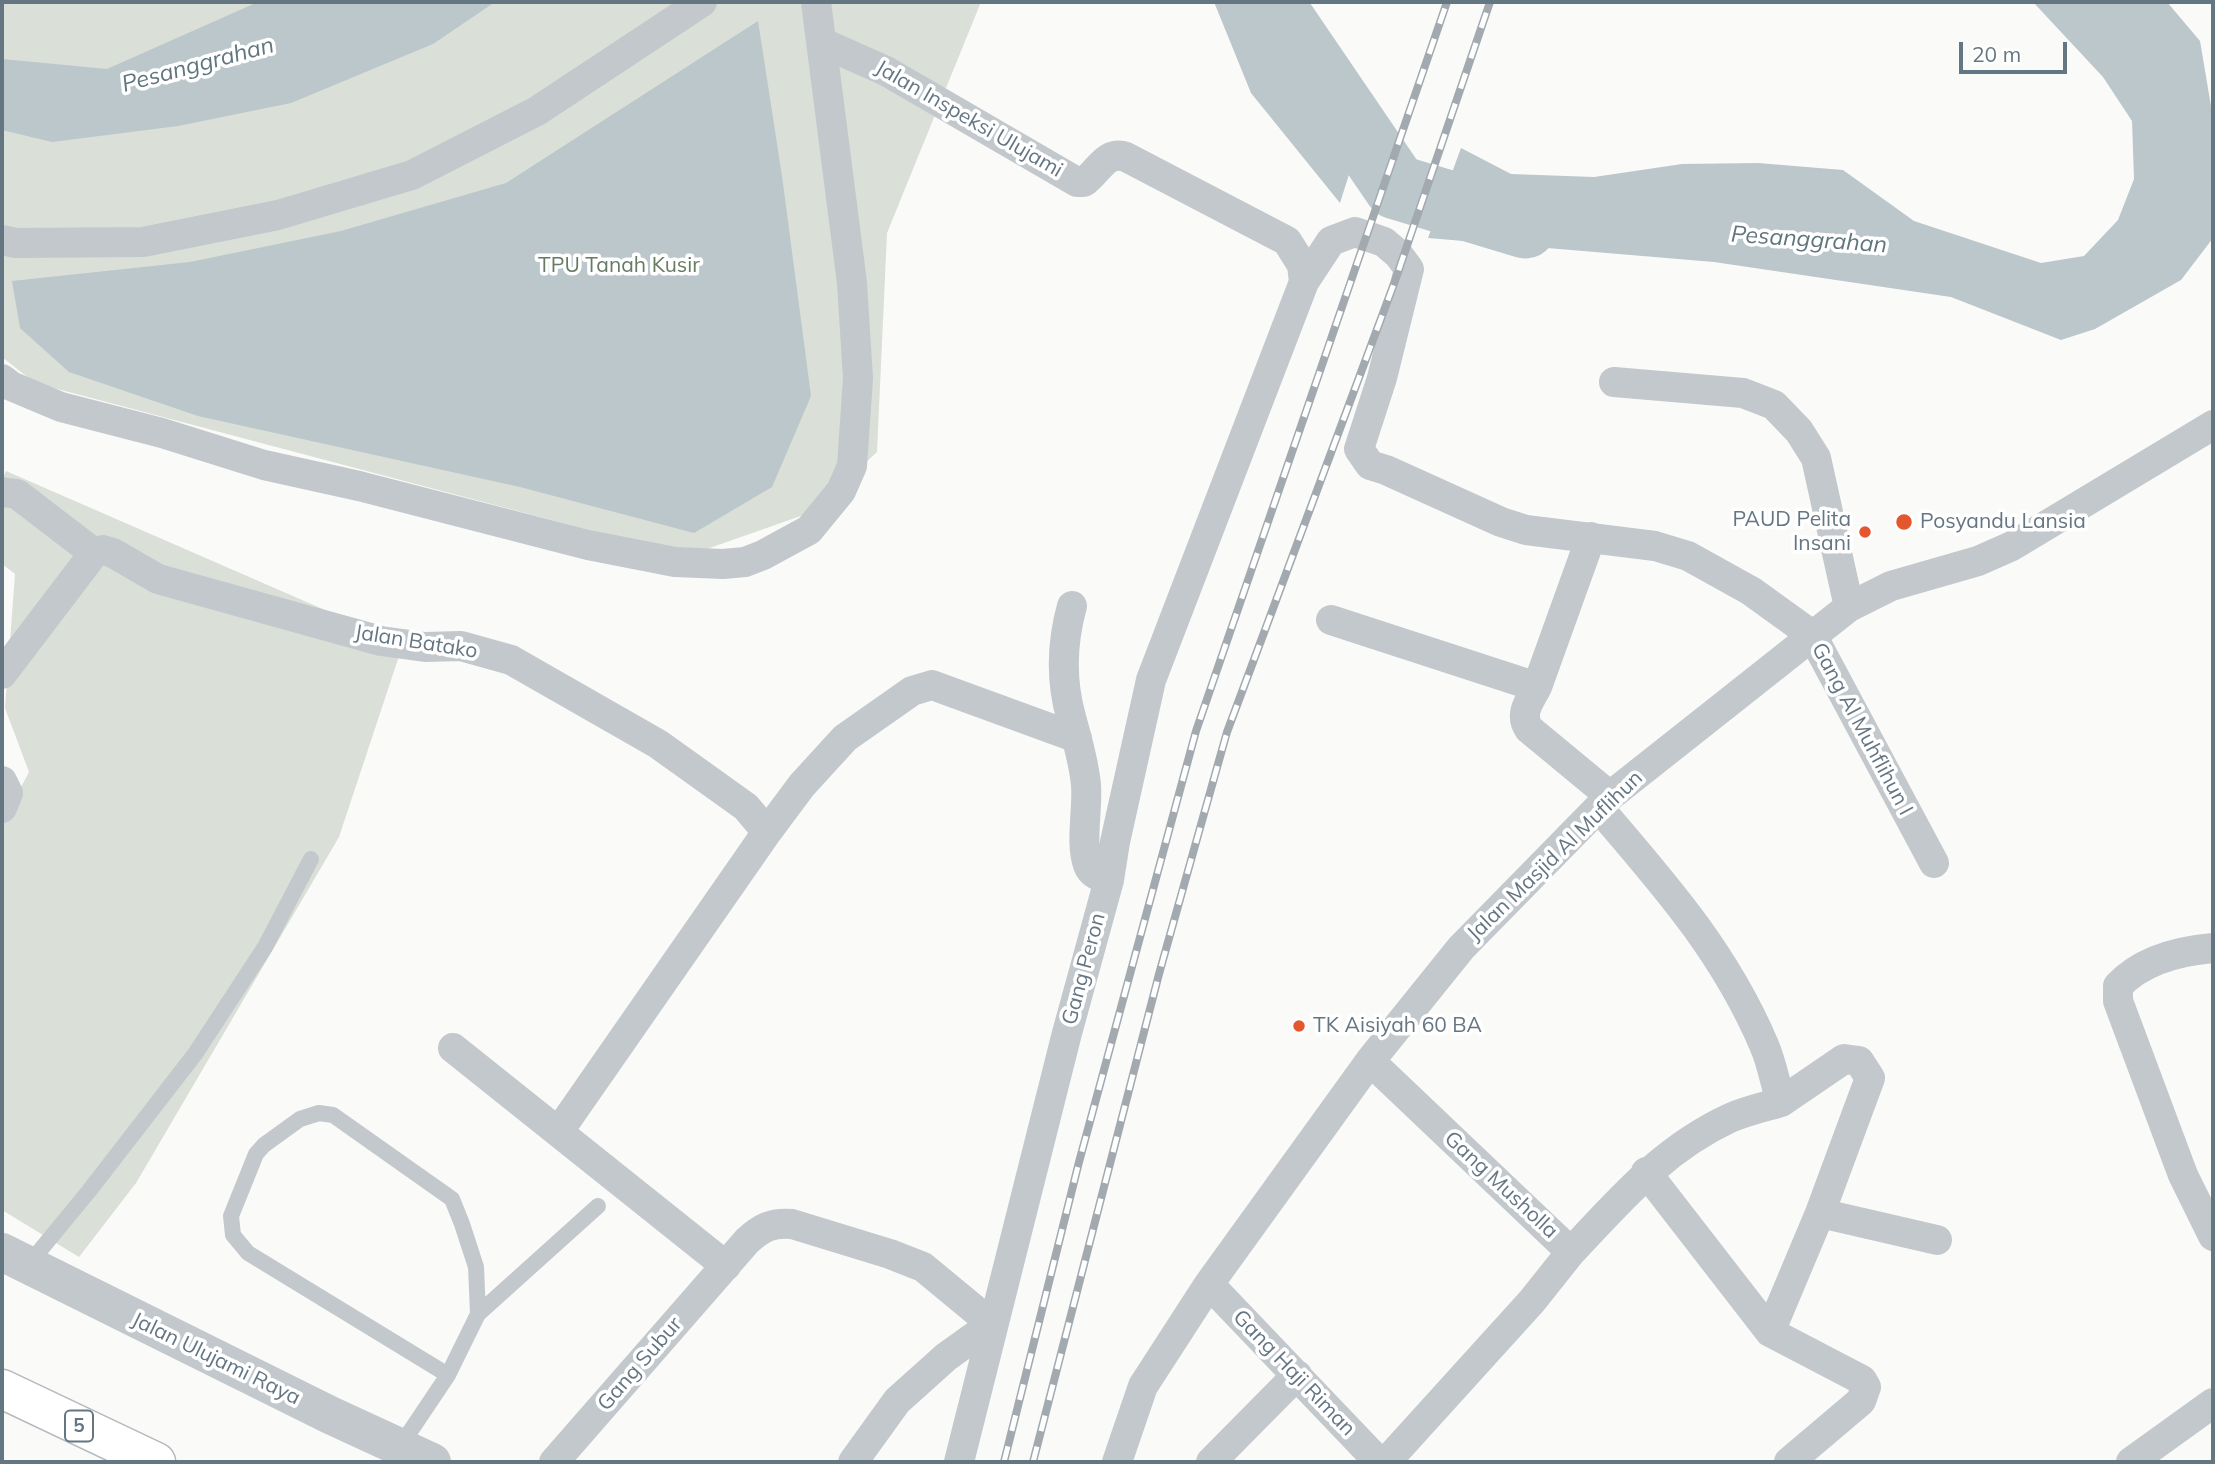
<!DOCTYPE html>
<html>
<head>
<meta charset="utf-8">
<style>
	body { margin:0 }
	#map { position:relative; width:2215px; height:1464px; overflow:hidden; background:#fafaf8; font-family:Mulish,sans-serif }
	canvas { display:block }
	.frame { position:absolute; inset:0; border:4px solid #657683; pointer-events:none }
	.scale { position:absolute; left:1959px; top:42px; width:108px; height:32px; box-sizing:border-box; border:4px solid #657683; border-top:0; padding-left:9px; font-size:21px; line-height:24px; white-space:nowrap; color:#657683; -webkit-text-stroke:5px #fff; paint-order:stroke }
</style>
</head>
<body>
<div id="map">
<canvas width="2215" height="1464"></canvas>
<div class="frame"></div>
<div class="scale">20 m</div>
</div>
<script>
const context = document.querySelector('canvas').getContext('2d');
context.lineJoin = 'round';
function fill(path, color) {
  context.fillStyle = color;
  context.fill(path, 'evenodd');
}
function strokePath(path, color, width, dash) {
  context.strokeStyle = color;
  context.lineWidth = width;
  context.lineCap = dash ? 'butt' : 'round';
  context.setLineDash(dash || []);
  context.stroke(path);
}
function write(font, color, halo, rows, align = 'center') {
  context.font = font + ' Mulish,sans-serif';
  context.lineWidth = 7;
  context.setLineDash([]);
  context.textBaseline = 'middle';
  context.strokeStyle = halo;
  context.fillStyle = color;
  for (const [text, x, y, turn = 0] of rows) {
    context.save();
    context.translate(x, y);
    context.rotate((+turn || 0) * Math.PI / 180);
    context.textAlign = isNaN(turn) ? turn : align;
    if (halo) context.strokeText(text, 0, 0);
    context.fillText(text, 0, 0);
    context.restore();
  }
}
fill(new Path2D(`
	M2,2H981L887,233L877,452L812,512L687,556L35,383L2,357Z
	M6,471L403,644L339,837L136,1183L79,1257L2,1210V823L29,772L5,708L15,574L2,564V479Z`), '#dadfd7');
fill(new Path2D(`
	M258,2H495L433,44L291,103L178,126L52,142L2,130V59L107,69Z
	M1214,2H1297L1369,111L1340,203L1251,93Z
	M2033,2H2167L2200,41L2213,118V238L2181,280L2095,329L2061,340L1951,297L1714,262L1428,238L1461,148L1511,174L1594,177L1682,164L1758,163L1843,170L1914,221L2041,263L2084,256L2118,220L2134,179L2132,121L2103,77Z
	M758,21L782,176L811,396L772,487L694,533L520,487L198,416L69,372L20,328L12,281L190,262L341,231L506,183Z`), '#bbc7cb');
strokePath(new Path2D(`
	M1270,2L1396,187L1525,226`), '#bbc7cb', 65);
const motorway = new Path2D(`
	M2,1389L156,1462`);
strokePath(motorway, '#b4b9bd', 41);
strokePath(new Path2D(`
	M28,1265L89,1191L195,1054L265,947L311,859
	M478,1314L598,1206
	M399,1448L448,1375L478,1314L476,1267L462,1224L452,1199L333,1115L319,1113L300,1119L264,1145L256,1154L231,1216L233,1235L248,1253L448,1375`), '#c3c8cc', 16);
strokePath(new Path2D(`
	M823,43L886,71L1077,182H1084C1099,171 1106,150 1126,157L1287,241L1302,265L1304,282L1151,680L1115,842L1109,880L1067,1033L959,1462
	M2,240L16,243L143,242L278,215L412,175L537,111L702,2
	M1304,282L1331,241L1355,232L1384,242L1398,254L1409,269L1382,378L1359,449L1370,465L1386,470L1501,522L1526,530L1655,546L1688,556L1751,591L1812,635L1934,863
	M2,379L11,386L61,407L162,433L264,465L359,486L588,545L675,562L723,564L745,562L763,555L809,530L841,491L852,466L858,378L852,283L816,2
	M1614,382L1743,393L1774,405L1799,431L1816,458L1849,607
	M2,492L17,494L94,553L103,550L113,553L158,579L381,641L425,647L461,646L511,660L658,744L746,807L767,832
	M1072,606C1062,642 1061,681 1071,717C1077,739 1084,762 1086,785C1088,809 1080,843 1088,865C1091,874 1100,877 1109,880
	M1331,620L1537,687L1591,537
	M2,674L94,553
	M1537,687C1529,702 1519,714 1529,729L1610,796
	M2,781L8,793L2,808
	M2213,948C2179,951 2142,960 2118,986V1001L2183,1175L2213,1236
	M453,1048L726,1266
	M1370,1061L1571,1252C1620,1200 1663,1149 1730,1118C1746,1111 1764,1107 1781,1102C1775,1083 1772,1063 1764,1045C1724,951 1664,884 1599,808
	M559,1131L767,832L802,785L845,738L912,691L932,685L1077,738
	M1646,1172L1770,1332L1862,1380L1866,1387L1861,1401L1789,1462
	M1820,1213L1937,1240
	M1209,1284L1379,1462
	M1770,1332L1820,1213L1870,1078L1859,1061L1844,1059L1781,1102
	M554,1462L747,1241C761,1228 772,1222 792,1224L890,1254L923,1267L992,1324L946,1357L897,1401L853,1462
	M1117,1462L1143,1386L1209,1284L1370,1061L1461,948L1610,796L1849,607L1891,586L1978,561L2012,546L2213,425
	M1211,1462L1297,1375
	M1386,1462L1532,1301L1571,1252
	M2131,1462L2213,1403`), '#c3c8cc', 30);
strokePath(new Path2D(`
	M2,1252L330,1415L432,1462`), '#c3c8cc', 38);
strokePath(motorway, '#fff', 38);
const rail = new Path2D(`
	M1004,1462L1079,1162L1196,731L1447,2
	M1033,1462L1159,974L1227,732L1395,281L1490,2`);
strokePath(rail, '#a2aab0', 8);
strokePath(rail, '#fff', 5, [16]);
for (const [x, y, r, color] of [
	[1904,522,9,"#e4572e"],
	[1865,532,7,"#e4572e"],
	[1299,1026,7,"#e4572e"]
]) {
  const dot = new Path2D();
  dot.arc(x, y, r, 0, 2 * Math.PI);
  context.fillStyle = color;
  context.fill(dot);
  strokePath(dot, '#fff', 2.5);
}
for (const [x, y, w] of [
	[79,1426,28]
]) {
  const box = new Path2D();
  box.roundRect(x - w / 2, y - 15.5, w, 31, 5);
  context.fillStyle = '#fff';
  context.fill(box);
  strokePath(box, '#657683', 2);
}
write('bold 19px', '#657683', null, [
	["5",79,1426]
]);
write('21px', '#657683', '#fff', [
	["Jalan Inspeksi Ulujami",969,119,30],
	["Jalan Batako",416,642,9],
	["Gang Al Muhflihun I",1862,729,62],
	["Jalan Masjid Al Muflihun",1555,856,-44],
	["Gang Peron",1084,969,-75],
	["Gang Musholla",1501,1185,43],
	["Jalan Ulujami Raya",216,1359,26],
	["Gang Subur",640,1364,-49],
	["Gang Haji Riman",1294,1373,46]
]);
write('21px', '#687a64', '#fff', [
	["TPU Tanah Kusir",619,266]
]);
write('21px', '#657683', '#fff', [
	["PAUD Pelita",1851,520,"right"],
	["Insani",1851,544,"right"],
	["Posyandu Lansia",1920,522],
	["TK Aisiyah 60 BA",1313,1026]
], 'left');
write('italic 23px', '#60757c', '#fff', [
	["Pesanggrahan",198,65,-15],
	["Pesanggrahan",1809,240,4]
]);
</script>
</body>
</html>
